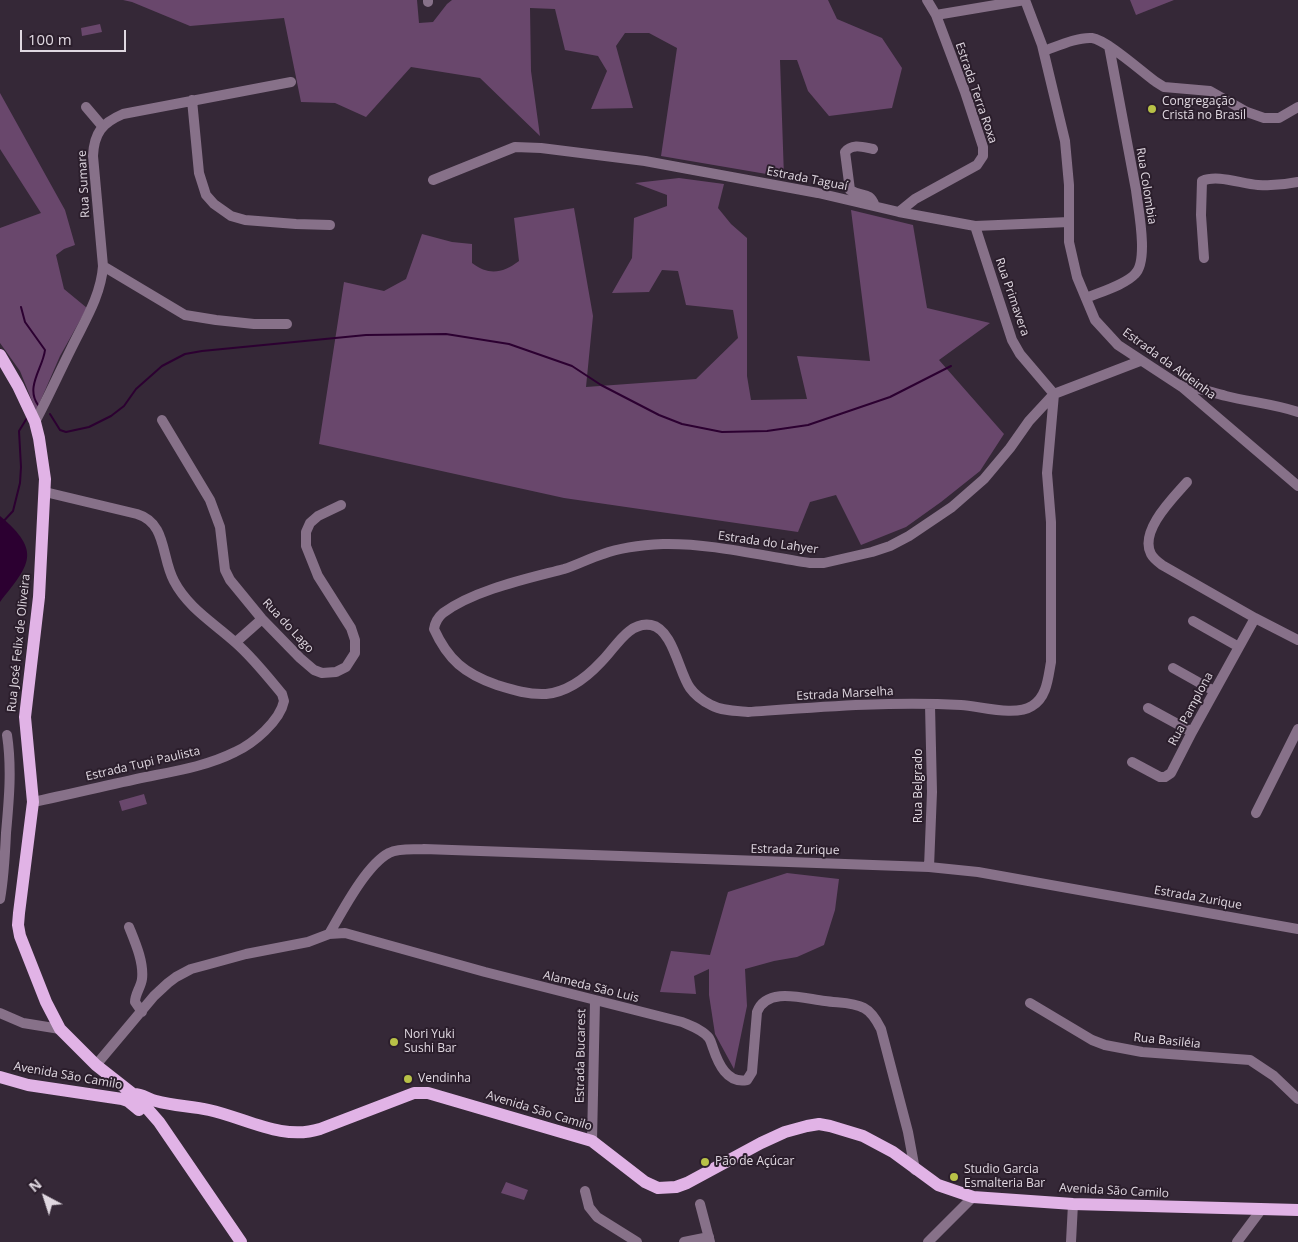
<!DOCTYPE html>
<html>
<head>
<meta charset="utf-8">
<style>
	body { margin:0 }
	#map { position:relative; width:1298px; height:1242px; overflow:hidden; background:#352837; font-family:"Open Sans",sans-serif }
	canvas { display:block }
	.north { position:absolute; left:20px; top:1172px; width:50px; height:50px; -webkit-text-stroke:4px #2b1e2c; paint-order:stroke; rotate:320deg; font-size:14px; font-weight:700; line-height:20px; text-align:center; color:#e0d8e1 }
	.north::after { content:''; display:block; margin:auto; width:18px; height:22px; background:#e0d8e1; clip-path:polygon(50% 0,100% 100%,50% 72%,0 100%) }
	.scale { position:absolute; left:20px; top:30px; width:106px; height:22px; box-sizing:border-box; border:2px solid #e0d8e1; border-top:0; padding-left:6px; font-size:15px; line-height:18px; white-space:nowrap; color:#e0d8e1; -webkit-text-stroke:4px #2b1e2c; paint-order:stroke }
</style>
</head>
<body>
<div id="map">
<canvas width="1298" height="1242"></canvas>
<div class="north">N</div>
<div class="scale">100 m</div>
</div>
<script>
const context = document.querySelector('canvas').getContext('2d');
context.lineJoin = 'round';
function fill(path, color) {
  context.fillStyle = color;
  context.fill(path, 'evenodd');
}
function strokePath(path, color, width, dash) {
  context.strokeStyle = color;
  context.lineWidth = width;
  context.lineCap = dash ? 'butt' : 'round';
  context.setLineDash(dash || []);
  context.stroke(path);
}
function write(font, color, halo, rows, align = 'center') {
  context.font = font + ' "Open Sans",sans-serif';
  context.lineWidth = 4;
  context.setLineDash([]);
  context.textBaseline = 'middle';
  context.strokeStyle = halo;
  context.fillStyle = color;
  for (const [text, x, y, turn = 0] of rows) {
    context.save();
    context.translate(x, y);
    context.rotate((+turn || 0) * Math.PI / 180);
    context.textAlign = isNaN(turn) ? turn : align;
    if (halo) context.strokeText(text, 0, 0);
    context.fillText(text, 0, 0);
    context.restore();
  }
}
fill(new Path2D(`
	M123,0H417L419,23L433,22L447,4L452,0H828L837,19L882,38L902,68L892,108L829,116L808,91L797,60H780L784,177L661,156L677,48L649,33H625L616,46L633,108L591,109L607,71L598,56L565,50L555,9L530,8L531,71L540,136L480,78L411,67L366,117L335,103L301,102L284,18L190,26L132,2Z
	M1130,0H1174L1136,15Z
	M100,24L102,32L82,36L81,28Z
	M0,93L65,210L75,245L64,249L56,255L64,289L87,308L60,356L36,411L20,371L0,343V228L41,213L0,149Z
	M679,178L724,184L718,208L731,224L747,238V376L751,400L807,399L797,356L870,361L851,210L913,225L927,308L990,323L939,360L1004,434L980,471L941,502L906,527L861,545L836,495L810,502L798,532L564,498L319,444L344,282L384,291L406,279L422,234L452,242L472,244V263C489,276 503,273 519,261L514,218L574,208L593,316L586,387L696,379L738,338L733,310L686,305L678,271L662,270L649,292L612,293L632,258L634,218L667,206V195L635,183Z
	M144,794L147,804L122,811L119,801Z
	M787,873L839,879L835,910L824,945L797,957L774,961L745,969L747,1006L734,1069L715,1034L709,995V969L694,976L696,994L660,992L671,951L710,955L728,892Z
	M506,1182L528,1190L524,1200L501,1193Z`), '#69476c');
fill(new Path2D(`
	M0,516C43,552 29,565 0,602Z`), '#2c0031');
strokePath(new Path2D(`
	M21,307L25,322L45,350C43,368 25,387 38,405
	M50,414L60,430L66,432L89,427L111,416L124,406L136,389L162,366L185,354L202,351L366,335L446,334L509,344L572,366L601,385L659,415L682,424L722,432L767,431L808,425L890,397L951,366
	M0,525L13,511L20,483L21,467L19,431L27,418`), '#2c0031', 2);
strokePath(new Path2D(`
	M428,0V2
	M1025,0L1042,45L1065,141L1069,185V242L1077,277L1095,320L1118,345L1182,387L1298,486
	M936,15L1025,0
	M1044,51C1058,46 1077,37 1092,38C1107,40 1142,72 1156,82L1164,87L1210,91L1247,112L1264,118H1279L1298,107
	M192,100L199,173L206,195L214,204L231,216L245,220L296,224L330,225
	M86,107L103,127
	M873,149C863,147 852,143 845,152L850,190C862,198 869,190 875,206
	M433,180L515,147L541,148L645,161L818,193L899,212L975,226L1069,222
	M899,212L915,199L977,165L983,156V147L965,92L936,15L927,0
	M975,226L1012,340L1020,354L1054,394L1047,473L1051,522V662C1048,678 1047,697 1032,706C1015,717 980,706 961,705C890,701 819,707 748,712C736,711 722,711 711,705C703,701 695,695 690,688C679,673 673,629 651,625C628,621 615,649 601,662C587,677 567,692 546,694C529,695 513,690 497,685C465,674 448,660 434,629C435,623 437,618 443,613C474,590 526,579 564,569C577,565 590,558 603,554C622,547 642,545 663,544C712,543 762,556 810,563H824L872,552L890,546L909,536L952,507L984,479L1010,448L1029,421L1054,394L1140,361
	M1204,258L1201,215L1202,181C1218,174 1241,184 1258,185C1272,186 1284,185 1298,182
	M103,266L185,315L216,320L254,324H287
	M1086,298C1100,292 1125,285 1135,274C1149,261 1138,208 1136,190L1109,46
	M1180,385C1196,387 1210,392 1226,396C1250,402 1274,404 1298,412
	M162,420L210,500L220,527L225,570L230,580L262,619L300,658L314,670L322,673L336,672L346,667L355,653V640L351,628L318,576L306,546V532L310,523L318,516L341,505
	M35,422C48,398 59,373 71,349C84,322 101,296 103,266L93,156C94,133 102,123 123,114L291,82
	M1187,482C1173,498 1139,531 1151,554C1153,558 1158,562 1162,565L1255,618L1298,640
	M1193,621L1239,647
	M236,642L262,619
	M1173,668L1214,691
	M1148,708L1192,732
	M1132,762L1160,777H1165L1171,773L1192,732L1255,618
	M33,802C71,794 108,785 146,777C176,771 207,766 235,752C253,744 280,721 284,701L282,694C268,677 253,658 236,643C214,623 188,608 174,581C161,557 167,523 137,514L45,492
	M1256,813L1298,729
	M929,867L932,792L930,705
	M0,899C4,877 5,855 6,833C9,800 12,768 7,735
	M129,927C135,942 144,962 142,979C141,987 135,994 135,1002L142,1012
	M329,934C342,912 366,865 389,853C400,848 413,850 424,849L929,867L978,872L1298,929
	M1030,1003L1092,1040L1105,1045L1142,1052L1250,1060L1274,1076L1298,1099
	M0,1013L23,1023L60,1029
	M96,1065L154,996L168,983L176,977L191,969L206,965L246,954L308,942L329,934L345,933L485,972L682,1022C691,1026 703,1030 709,1038C711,1041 712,1045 713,1048C718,1063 727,1084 747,1080L752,1072L757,1012C767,986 805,999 825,1001C838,1003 853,1002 864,1008C872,1012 877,1021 881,1029L908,1132L915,1170
	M592,1141L595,1001
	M585,1191L589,1207L597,1217L637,1242
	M700,1204L710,1242
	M684,1242L709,1237
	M928,1242L973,1197
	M1071,1242L1073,1204
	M1237,1242L1261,1210`), '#877189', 10);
strokePath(new Path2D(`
	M0,355L18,386L35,422L39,438L45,479L39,597L25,717L33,802L19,913L18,925L20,936L46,1002L60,1029L96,1065L138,1098L159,1122L241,1242
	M0,1077L28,1085L122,1099L128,1101L139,1110
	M134,1094C142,1094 148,1099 156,1101C173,1106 191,1106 209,1110C246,1118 282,1141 320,1129L414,1093H428L592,1141L645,1182L658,1188L676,1187L687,1183L761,1143L785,1132L807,1126L819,1124L830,1126L863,1136L893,1152L938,1185L973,1197L1073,1204L1298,1210`), '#e1b3e6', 12);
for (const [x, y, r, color] of [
	[1152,109,5,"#b8c147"],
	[394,1042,5,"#b8c147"],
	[408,1079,5,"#b8c147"],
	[705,1162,5,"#b8c147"],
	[954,1177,5,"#b8c147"]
]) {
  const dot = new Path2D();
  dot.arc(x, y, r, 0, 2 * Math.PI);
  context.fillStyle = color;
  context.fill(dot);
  strokePath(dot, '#2b1e2c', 2);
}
write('12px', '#e0d8e1', '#2b1e2c', [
	["Estrada Terra Roxa",976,93,71],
	["Estrada Taguaí",807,179,11],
	["Rua Sumare",84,184,-93],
	["Rua Colombia",1146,186,81],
	["Rua Primavera",1012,297,71],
	["Estrada da Aldeinha",1169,364,36],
	["Estrada do Lahyer",768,543,8],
	["Rua do Lago",288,626,47],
	["Rua José Felix de Oliveira",19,643,-84],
	["Estrada Marselha",845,694,-3],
	["Rua Pamplona",1191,709,-62],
	["Estrada Tupi Paulista",143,764,-13],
	["Rua Belgrado",919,786,-90],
	["Estrada Zurique",795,850,1],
	["Estrada Zurique",1198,898,10],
	["Alameda São Luis",591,987,14],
	["Rua Basiléia",1167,1041,6],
	["Estrada Bucarest",581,1056,-89],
	["Avenida São Camilo",68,1076,10],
	["Avenida São Camilo",539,1111,17],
	["Avenida São Camilo",1114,1191,3]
]);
write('12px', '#e0d8e1', '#2b1e2c', [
	["Congregação",1162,102],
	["Cristã no Brasil",1162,116],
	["Nori Yuki",404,1035],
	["Sushi Bar",404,1049],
	["Vendinha",418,1079],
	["Pão de Açúcar",715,1162],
	["Studio Garcia",964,1170],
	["Esmalteria Bar",964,1184]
], 'left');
</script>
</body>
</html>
